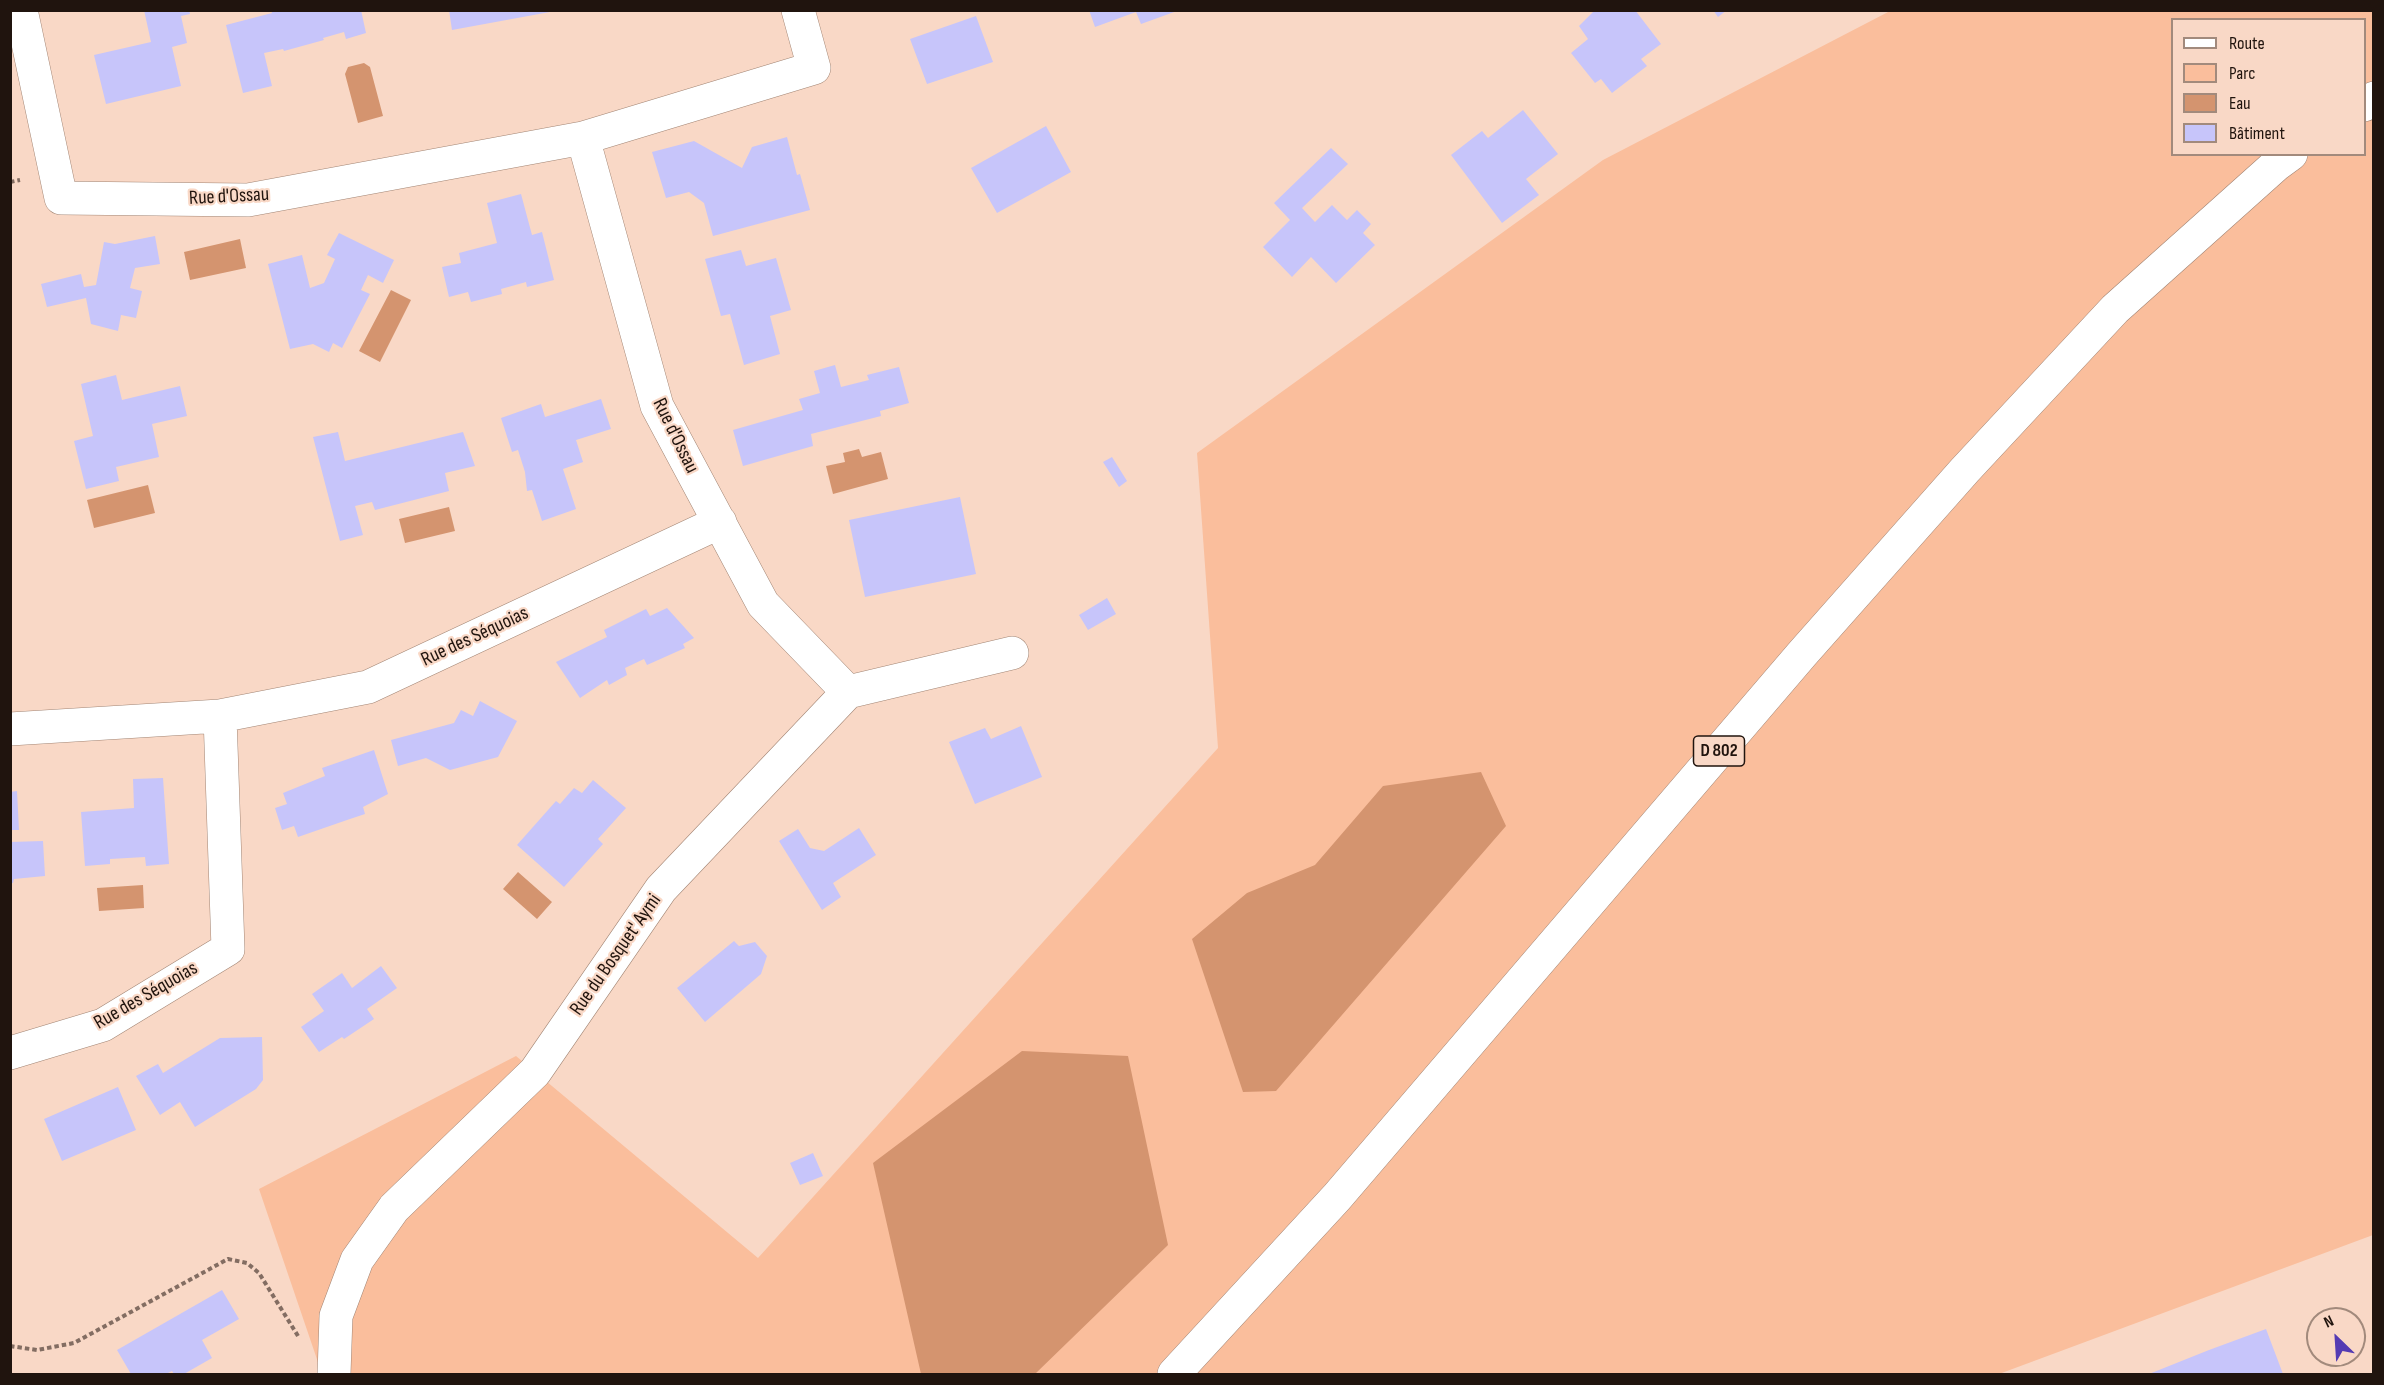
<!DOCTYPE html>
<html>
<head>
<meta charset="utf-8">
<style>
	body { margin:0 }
	#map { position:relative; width:2384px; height:1385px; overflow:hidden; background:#f9d8c6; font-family:"Sofia Sans Condensed",sans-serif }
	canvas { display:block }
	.frame { position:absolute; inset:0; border:12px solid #20140e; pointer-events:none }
	.legend { position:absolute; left:2171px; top:18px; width:195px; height:138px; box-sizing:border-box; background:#f9d8c6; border:2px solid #a28a7c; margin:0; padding:8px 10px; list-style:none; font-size:18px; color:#20140e }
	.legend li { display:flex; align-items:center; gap:12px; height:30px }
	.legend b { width:30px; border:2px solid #a28a7c }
	.north { position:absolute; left:2306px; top:1307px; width:60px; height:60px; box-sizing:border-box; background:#f9d8c6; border:2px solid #a28a7c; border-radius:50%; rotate:335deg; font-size:16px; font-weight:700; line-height:24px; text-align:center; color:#20140e }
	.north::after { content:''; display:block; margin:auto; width:21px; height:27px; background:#543bb3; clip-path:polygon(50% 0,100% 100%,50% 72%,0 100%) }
</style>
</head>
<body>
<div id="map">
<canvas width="2384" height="1385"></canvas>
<div class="frame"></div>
<ul class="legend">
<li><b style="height:8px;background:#fff"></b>Route</li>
<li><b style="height:16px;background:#fabe9c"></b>Parc</li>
<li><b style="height:16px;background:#d4946f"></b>Eau</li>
<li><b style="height:16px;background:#c7c5fa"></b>Bâtiment</li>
</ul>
<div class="north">N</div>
</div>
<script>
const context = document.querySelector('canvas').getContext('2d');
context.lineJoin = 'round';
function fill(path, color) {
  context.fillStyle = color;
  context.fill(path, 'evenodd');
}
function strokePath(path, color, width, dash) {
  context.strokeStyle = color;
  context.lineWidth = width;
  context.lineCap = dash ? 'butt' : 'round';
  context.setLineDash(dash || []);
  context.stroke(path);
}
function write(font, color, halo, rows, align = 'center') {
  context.font = font + ' "Sofia Sans Condensed",sans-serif';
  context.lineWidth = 4.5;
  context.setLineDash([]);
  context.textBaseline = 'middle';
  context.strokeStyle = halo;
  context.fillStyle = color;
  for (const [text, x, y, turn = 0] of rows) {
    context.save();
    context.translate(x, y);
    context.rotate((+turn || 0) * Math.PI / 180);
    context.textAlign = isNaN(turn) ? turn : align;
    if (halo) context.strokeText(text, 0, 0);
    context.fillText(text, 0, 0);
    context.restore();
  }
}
fill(new Path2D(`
	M1890,11H2373V1235L1999,1374H322L259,1189L516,1056L758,1258L1218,748L1197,453L1603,160ZM2172,20H2364V154H2172Z`), '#fabe9c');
fill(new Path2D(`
	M364,63L370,67L383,116L358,123L345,74L348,67Z
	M240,239L246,268L190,280L184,252Z
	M391,290L411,300L380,362L359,351Z
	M859,449L862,457L881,452L888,479L833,494L826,466L845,462L843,453Z
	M148,485L155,513L94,528L87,500Z
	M449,507L455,531L405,543L399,519Z
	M1481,772L1506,826L1276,1091L1243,1092L1192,939L1247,893L1315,865L1383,786Z
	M518,872L552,902L537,919L503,889Z
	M143,885L144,908L99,911L97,888Z
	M1022,1051L1128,1056L1168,1245L1035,1374H921L873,1163Z`), '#d4946f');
fill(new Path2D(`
	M144,10H189L190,14L181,16L187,43L172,47L181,86L106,104L94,55L151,42Z
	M271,10H361L366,33L346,39L344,32L323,38L324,40L284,51L283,49L264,53L272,86L243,93L226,25L272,13Z
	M449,10H550V12L452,30Z
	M1089,10H1177V11L1141,24L1136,12L1095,27Z
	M1595,10H1635L1661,44L1641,59L1647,66L1612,93L1601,79L1595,83L1571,53L1588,39L1579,26Z
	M1713,10H1727L1718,17Z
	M976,16L993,62L927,84L910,39Z
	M1523,110L1558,154L1526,179L1539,195L1502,223L1451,155L1482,131L1488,138Z
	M1046,126L1071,172L997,213L971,168Z
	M787,137L797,175L800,174L810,210L713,236L704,203L689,192L666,198L652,152L694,141L742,168L752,147Z
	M1331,148L1348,164L1302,208L1315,222L1332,205L1347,220L1357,210L1371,224L1363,233L1375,245L1336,283L1311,257L1292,277L1263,247L1290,220L1274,203Z
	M521,194L532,235L542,232L554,280L527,287L526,282L501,289L502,294L471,302L468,292L449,297L442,267L461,263L459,253L497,243L487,203Z
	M339,233L394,260L383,283L368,275L361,290L370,294L342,348L333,343L329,352L313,344L290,349L268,264L302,255L310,288L324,283L335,259L327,255Z
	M155,236L160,264L135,268L130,288L142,291L136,318L121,315L118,331L91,324L86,298L47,307L41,284L81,274L84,287L96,285L104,242L115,244Z
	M741,250L746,266L776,258L791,310L770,316L780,354L744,365L730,314L721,316L705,259Z
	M835,365L841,387L869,380L867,375L899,367L909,403L880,411L881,416L811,434L813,446L743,466L733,430L803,410L799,399L820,393L814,371Z
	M116,375L122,400L180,386L187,416L152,424L159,457L116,467L119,481L86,489L74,441L93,436L81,384Z
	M601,399L611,429L576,440L583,462L563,469L576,509L542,521L532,490L527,491L525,472L518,450L512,452L501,418L541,404L545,417Z
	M338,432L345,461L463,432L475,466L445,473L449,491L375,510L372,502L355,506L363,535L340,541L313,437Z
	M1112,457L1127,481L1119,487L1103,462Z
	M960,497L976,574L865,597L849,520Z
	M1107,598L1116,614L1088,630L1079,615Z
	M667,608L694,638L683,644L685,648L647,665L644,659L625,668L627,675L609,685L607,680L580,698L556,662L607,637L604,630L646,609L650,616Z
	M480,701L517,721L498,757L450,770L426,758L398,766L391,740L454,723L461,710L473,716Z
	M1021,726L1042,777L975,804L949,742L985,728L991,739Z
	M374,750L388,794L363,807L365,814L347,820L298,837L294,826L282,830L275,808L287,804L283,793L325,776L322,768Z
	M163,778L169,864L146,866L145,857L110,859V864L85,866L81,812L134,808L133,779Z
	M593,780L626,808L598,839L603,844L564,887L517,845L556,801L560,804L574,788L582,793Z
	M17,791L19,830H10V792Z
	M859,828L876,855L833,883L841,897L822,910L779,841L798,829L810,848L824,851Z
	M43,841L45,876L14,879L13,883H10V842Z
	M734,941L739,946L755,942L767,956L761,974L705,1022L677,988Z
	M381,966L397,988L367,1009L374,1019L344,1039L342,1037L319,1052L301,1027L324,1011L312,994L342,973L352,988Z
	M262,1037L263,1080L256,1089L195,1127L180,1102L160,1115L136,1076L158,1064L163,1073L220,1038Z
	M118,1087L136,1130L62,1161L44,1119Z
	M813,1153L823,1176L800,1185L790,1163Z
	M222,1290L239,1319L202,1340L212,1358L184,1374H174L172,1371L166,1374H131L117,1350Z
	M2266,1329L2283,1374H2149L2209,1350Z`), '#c7c5fa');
const minor = new Path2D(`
	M21,10L61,198L248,200L583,138L814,68L798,10
	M583,138L657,406L763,604L848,692
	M10,729L220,716L368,687L720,522
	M10,1053L103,1025L228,949L220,716
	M334,1374L336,1316L357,1260L394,1208L535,1072L661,889L848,692L1012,653`);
const major = new Path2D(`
	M2364,105L2374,98
	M1174,1374L1337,1197L1802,654L1965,470L2115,309L2276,165L2291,154`);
strokePath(minor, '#a28574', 34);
strokePath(major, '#a28574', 34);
strokePath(new Path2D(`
	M10,182L20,180
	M10,1346L37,1350L74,1343L228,1259L247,1263L259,1273L298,1336`), '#836d62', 4, [4.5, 3]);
strokePath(minor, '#fff', 33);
strokePath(major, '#fff', 33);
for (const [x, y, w] of [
	[1719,751,51]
]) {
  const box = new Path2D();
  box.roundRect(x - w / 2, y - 15, w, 30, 4.5);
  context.fillStyle = '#f9d8c6';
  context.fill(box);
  strokePath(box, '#20140e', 1.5);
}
write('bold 18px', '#20140e', null, [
	["D 802",1719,751]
]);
write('20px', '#20140e', '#f9d8c6', [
	["Rue d'Ossau",229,197,-3],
	["Rue d'Ossau",675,436,64],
	["Rue des Séquoias",475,637,-25],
	["Rue du Bosquet' Aymi",616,955,-55],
	["Rue des Séquoias",146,996,-30]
]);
</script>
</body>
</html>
